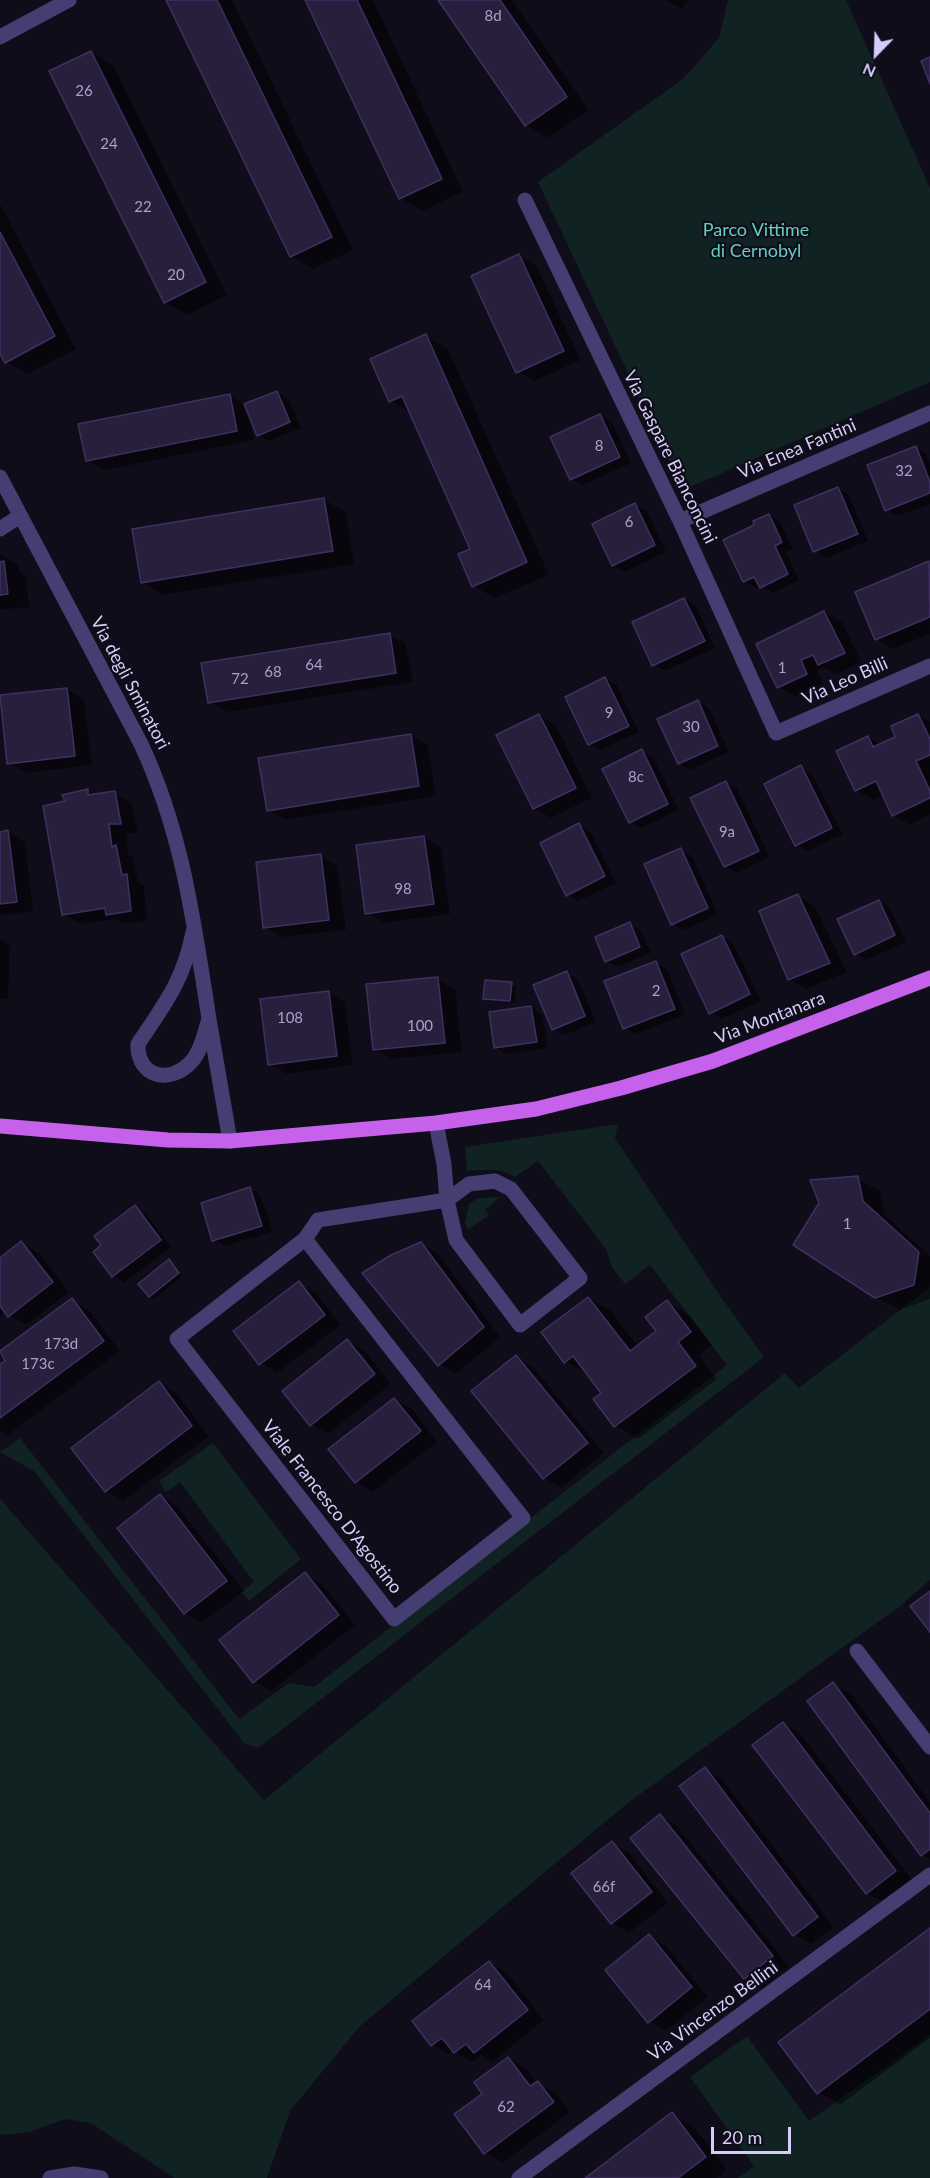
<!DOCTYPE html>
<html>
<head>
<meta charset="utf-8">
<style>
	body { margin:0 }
	#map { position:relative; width:930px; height:2178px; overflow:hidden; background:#100d1a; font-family:Lato,sans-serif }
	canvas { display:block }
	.north { position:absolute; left:846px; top:24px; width:60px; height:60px; -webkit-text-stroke:4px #100d1a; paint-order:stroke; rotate:203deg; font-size:16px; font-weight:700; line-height:24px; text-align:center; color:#d6ccf8 }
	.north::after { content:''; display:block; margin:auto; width:21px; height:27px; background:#d6ccf8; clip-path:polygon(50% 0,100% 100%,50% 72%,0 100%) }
	.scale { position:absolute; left:711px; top:2127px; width:80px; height:27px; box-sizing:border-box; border:3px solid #d6ccf8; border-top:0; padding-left:8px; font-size:18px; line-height:21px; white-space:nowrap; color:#d6ccf8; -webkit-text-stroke:4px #100d1a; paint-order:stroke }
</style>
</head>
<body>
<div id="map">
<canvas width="930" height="2178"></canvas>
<div class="north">N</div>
<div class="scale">20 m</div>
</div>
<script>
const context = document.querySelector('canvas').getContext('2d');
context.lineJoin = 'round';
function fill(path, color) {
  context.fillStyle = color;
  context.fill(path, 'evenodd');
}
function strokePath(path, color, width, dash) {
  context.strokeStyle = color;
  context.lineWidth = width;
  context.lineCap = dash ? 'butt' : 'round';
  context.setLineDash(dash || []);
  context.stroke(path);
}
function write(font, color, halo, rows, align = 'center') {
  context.font = font + ' Lato,sans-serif';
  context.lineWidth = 4.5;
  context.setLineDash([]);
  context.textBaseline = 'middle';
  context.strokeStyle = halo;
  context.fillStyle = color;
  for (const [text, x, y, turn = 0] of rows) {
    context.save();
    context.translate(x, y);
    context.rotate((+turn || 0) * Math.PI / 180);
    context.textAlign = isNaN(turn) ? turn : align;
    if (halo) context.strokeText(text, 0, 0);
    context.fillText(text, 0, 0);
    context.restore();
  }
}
fill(new Path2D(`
	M728,0H846L930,188V382L683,490L538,182L683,79L719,38Z
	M618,1124L615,1138L721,1297L764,1357L258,1748L244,1743L34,1471L0,1452L20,1438L239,1719L289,1683L314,1687L727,1365L650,1265L625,1284L612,1267L606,1249L538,1161L515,1177C499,1167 485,1170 467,1171L465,1147Z
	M500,1197L485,1210L489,1215L468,1230L465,1223L469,1204L478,1198Z
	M930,1287V1580L900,1606L629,1802L359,2027L290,2111L267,2178H174L91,2123L64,2119L30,2132L0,2135V1499L264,1800L785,1373L799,1388Z
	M213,1443L301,1559L249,1601L241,1592L254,1582L180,1482L166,1492L159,1481Z
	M930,2035V2178H738L754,2166L690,2077L747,2036L809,2121Z`), '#112223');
fill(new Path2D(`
	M167,0H232L353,250L313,269L291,256Z
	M307,0H373L463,192L422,211L400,198Z
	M439,0H512L589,110L548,138L526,125Z
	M666,0H689L682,9Z
	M91,52L113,65L227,295L187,315L165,302Z
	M0,204L76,349L28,374L6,362L0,351Z
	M519,256L536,266L581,360L534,381L517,371Z
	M426,336L448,349L549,575L495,598L473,586L472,550L411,413L391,401Z
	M277,392L289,399L301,428L269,441L258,435L251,417H249L254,440L105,470L87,460L230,396L246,405Z
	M600,416L612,422L631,463L583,485L571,479Z
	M916,448L927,454L930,462V504L898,516L886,510Z
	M838,488L849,495L868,541L826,558L815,551Z
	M323,499L346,512L354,564L164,595L142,582Z
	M635,505L647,511L666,552L625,572L613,565Z
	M769,515L780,522L793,549L786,552L799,580L773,593L761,585L755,588L744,581L756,525Z
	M0,554L18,565L19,572L26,576L29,607L0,610Z
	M929,563L930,634L893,649L876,639L857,593Z
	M684,599L696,606L715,648L665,671L653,664Z
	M824,612L842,622L861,662L836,674L823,667L817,670L823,684L796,697L779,687Z
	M389,634L406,644L413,682L227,712L210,702Z
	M605,679L617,685L639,732L601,750L590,744Z
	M67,689L84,699L92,765L26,773L9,763Z
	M698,702L709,708L729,752L690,770L679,763Z
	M539,715L556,725L592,798L551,818L534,808Z
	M918,715L930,722V815L910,825L893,815L884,795L873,800L856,790L868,737L881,745L897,738Z
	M410,735L428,745L436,796L286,820L268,810Z
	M642,751L653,757L679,810L641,828L630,822Z
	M801,767L812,774L843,834L808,851L796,845Z
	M726,782L737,789L770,857L737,873L725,866Z
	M88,791L96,796L115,793L132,803L138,833H126L128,854L133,857L138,882L144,886L147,921L125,924L115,919L81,924L63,914L67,803Z
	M579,825L590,831L616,883L578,901L567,895Z
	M8,832L25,842L33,911L4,915L0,913V833Z
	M424,837L441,847L450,914L384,923L367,913Z
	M681,850L692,856L718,915L684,930L672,924Z
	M320,855L337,865L346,930L282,937L265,927Z
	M798,896L815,906L847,972L806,989L789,979Z
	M879,902L890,908L906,942L866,960L855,954Z
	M630,924L641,931L651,953L618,967L606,961Z
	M722,936L733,943L761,1001L722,1019L711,1013Z
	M0,939L10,945L8,999H0Z
	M656,963L667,969L685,1015L635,1034L624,1028Z
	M567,973L578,980L596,1022L565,1035L553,1029Z
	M438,979L455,989L462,1052L392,1059L374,1049Z
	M511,984L516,987L515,1003L490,1001L485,998Z
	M328,992L345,1002L353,1065L287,1074L270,1064Z
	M531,1007L542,1014L548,1048L507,1054L495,1048Z
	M857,1178L880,1191L885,1215L930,1256V1299L899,1310L876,1297Z
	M250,1189L261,1196L273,1232L225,1246L214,1240Z
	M135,1207L146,1214L171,1247L124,1283L113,1276Z
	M21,1243L39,1253L69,1292L26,1325L9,1315L6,1311L0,1316V1260Z
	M421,1244L438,1254L500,1337L456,1374L439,1364Z
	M169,1261L174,1264L183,1276L155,1299L150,1296Z
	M299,1283L316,1293L341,1325L277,1373L260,1363Z
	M588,1298L611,1311L638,1347L658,1331L667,1302L689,1315L712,1345L699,1355L717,1379L638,1439L616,1426L595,1399L603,1393L587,1374L565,1361Z
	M72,1300L89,1310L120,1351L8,1435L0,1430V1366Z
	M348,1341L365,1351L391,1384L328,1434L311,1424Z
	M516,1357L533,1367L604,1453L561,1488L544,1478Z
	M159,1383L176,1393L209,1436L123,1501L106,1491Z
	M394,1399L412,1409L437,1442L373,1492L356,1482Z
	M160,1496L177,1506L244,1591L202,1623L185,1613Z
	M305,1574L322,1584L355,1625L271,1691L254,1681Z
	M833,1684L851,1694L930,1802V1859L922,1855Z
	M783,1723L800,1733L913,1881L884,1903L867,1893Z
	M705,1769L722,1779L834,1927L811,1944L794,1934Z
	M660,1816L677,1826L789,1966L762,1988L745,1978Z
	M612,1843L629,1853L668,1903L629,1933L612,1923Z
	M930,1930V2038L840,2105L818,2092Z
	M649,1936L666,1946L708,1997L666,2031L649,2021Z
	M489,1962L506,1972L544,2020L492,2062L481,2055L472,2062L454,2051L449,2054L432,2045Z
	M508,2058L526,2068L537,2083L555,2092L570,2112L503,2163L485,2153L484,2094Z
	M672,2114L694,2127L727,2170L717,2178H587Z`), '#0007');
const building = new Path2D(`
	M166,0H217L332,237L290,257Z
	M305,0H357L442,179L399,199Z
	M438,0H500L567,97L525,126Z
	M91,51L206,282L164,303L49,71Z
	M930,57V84L921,61Z
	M0,232L55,336L5,363L0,354Z
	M519,254L564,351L516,373L471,276Z
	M426,334L527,562L472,587L458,554L470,549L402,396L389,402L370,359Z
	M277,391L290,422L257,436L244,404Z
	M230,394L237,431L86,461L78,424Z
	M600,414L620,457L570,480L550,437Z
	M916,446L930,482V493L885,511L867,465Z
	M838,487L858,534L813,552L794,505Z
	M324,498L333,551L141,583L132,529Z
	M635,503L655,545L612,566L592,524Z
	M769,514L782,542L775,546L788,574L760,588L754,577L743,582L723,540L754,525L753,521Z
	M4,561L8,594L0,595V562Z
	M929,561L930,617L875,640L855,592Z
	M684,598L705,641L652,666L632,622Z
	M824,611L845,653L818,665L813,655L801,660L807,674L777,688L756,644Z
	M390,633L396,673L208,703L201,663Z
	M605,677L629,726L588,745L565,697Z
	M67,688L75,756L7,764L0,695Z
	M698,700L718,746L678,764L657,719Z
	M539,714L576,788L533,809L496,735Z
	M918,714L930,739V755L916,761L930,791V798L892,816L876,781L855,791L836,751L868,736L873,747L895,737L891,726Z
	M411,734L419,786L267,811L258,758Z
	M642,749L668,804L629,823L602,769Z
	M801,765L832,828L795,846L764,784Z
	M726,781L759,851L724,867L690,798Z
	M88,789V795L115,791L121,824H109L112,847L116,845L122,875L127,874L131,911L106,915L105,908L62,915L43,806L65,801L62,795Z
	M579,823L605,876L566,896L540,843Z
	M8,830L17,902L0,904V832Z
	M424,836L434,904L365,914L356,845Z
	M681,848L708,908L671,925L644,864Z
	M321,854L329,920L263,928L256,862Z
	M798,894L830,963L788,980L759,911Z
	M879,900L895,935L854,955L837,919Z
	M630,922L640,947L605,962L595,937Z
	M722,935L750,994L709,1014L681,954Z
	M656,961L675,1009L623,1029L604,981Z
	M567,971L585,1016L552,1030L533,985Z
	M438,977L445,1043L373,1050L366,984Z
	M485,980L512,982L510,1001L483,999Z
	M329,991L337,1056L268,1065L260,999Z
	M531,1006L537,1042L494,1048L489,1012Z
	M858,1176L863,1201L919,1252L914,1285L875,1298L793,1245L819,1203L810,1180Z
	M250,1187L262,1226L212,1241L201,1203Z
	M135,1205L161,1240L112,1277L93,1252L101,1245L94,1236Z
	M21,1241L53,1282L8,1317L0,1306V1258Z
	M421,1242L484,1327L438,1366L362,1273L391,1255Z
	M169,1259L179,1273L149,1297L138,1284Z
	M299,1281L325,1315L259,1365L233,1331Z
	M588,1297L630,1351L656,1331L645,1317L667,1300L691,1332L678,1342L696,1366L614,1427L593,1399L601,1393L573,1356L564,1363L541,1332Z
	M72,1298L104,1341L0,1418V1364L5,1361L0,1351Z
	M347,1339L375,1374L310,1426L282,1391Z
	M516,1355L588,1443L543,1479L471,1391Z
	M159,1381L192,1426L105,1492L71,1448Z
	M394,1398L421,1431L355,1483L328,1449Z
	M160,1494L227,1581L184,1614L117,1528Z
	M305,1572L339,1615L253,1683L219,1640Z
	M930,1591V1632L910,1606Z
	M833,1682L930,1813V1849L921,1856L807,1701Z
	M783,1722L896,1871L866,1894L752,1745Z
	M705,1767L818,1917L793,1936L679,1786Z
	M660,1814L773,1956L744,1979L630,1838Z
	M612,1841L652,1892L611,1924L571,1873Z
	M930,1928V2009L817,2094L778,2042Z
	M649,1934L692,1987L648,2023L605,1970Z
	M489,1961L528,2010L474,2053L466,2044L454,2053L442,2038L431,2046L412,2021Z
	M508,2057L530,2086L538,2081L554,2102L484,2154L454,2114L482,2094L474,2082Z
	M672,2112L706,2157L678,2178H585Z`);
fill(building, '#281f3c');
strokePath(building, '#3f3061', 1.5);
strokePath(new Path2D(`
	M0,37L69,0
	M525,200L680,521L776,733L930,666
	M0,477L141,744C183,834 194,923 209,1019C216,1059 223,1100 230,1141
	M680,521L930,413
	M0,529L20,516
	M193,932C184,980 164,1005 138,1044C137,1078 171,1085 192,1061C201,1051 204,1035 208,1022
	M495,1181L511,1189L580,1278L520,1325L456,1240L447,1200L469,1184Z
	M305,1239L523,1518L394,1619L177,1339Z
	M305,1239L318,1220L447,1200L444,1164L436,1123
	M857,1651L930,1747
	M50,2178L74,2174L101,2178
	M519,2178L930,1875`), '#453e73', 15);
strokePath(new Path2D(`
	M0,1126L168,1140L230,1141L436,1123L536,1109L621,1088L713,1061L930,978`), '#c561ea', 15);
write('15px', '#aaa1c9', null, [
	["8d",493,16],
	["26",84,91],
	["24",109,144],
	["22",143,207],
	["20",176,275],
	["8",599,446],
	["32",904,471],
	["6",629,522],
	["64",314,665],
	["1",782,668],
	["68",273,672],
	["72",240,679],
	["9",609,713],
	["30",691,727],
	["8c",636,777],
	["9a",727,832],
	["98",403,889],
	["2",656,991],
	["108",290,1018],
	["100",420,1026],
	["1",847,1224],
	["173d",61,1344],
	["173c",38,1364],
	["66f",604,1887],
	["64",483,1985],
	["62",506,2107]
]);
write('18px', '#63cebe', '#100d1a', [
	["Parco Vittime",756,230],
	["di Cernobyl",756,251]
]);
write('18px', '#d6ccf8', '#100d1a', [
	["Via Enea Fantini",797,449,-23],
	["Via Gaspare Bianconcini",670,457,64],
	["Via Leo Billi",845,681,-24],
	["Via degli Sminatori",130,683,62],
	["Via Montanara",770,1018,-21],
	["Viale Francesco D'Agostino",332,1507,52],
	["Via Vincenzo Bellini",713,2011,-36]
]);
</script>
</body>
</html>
